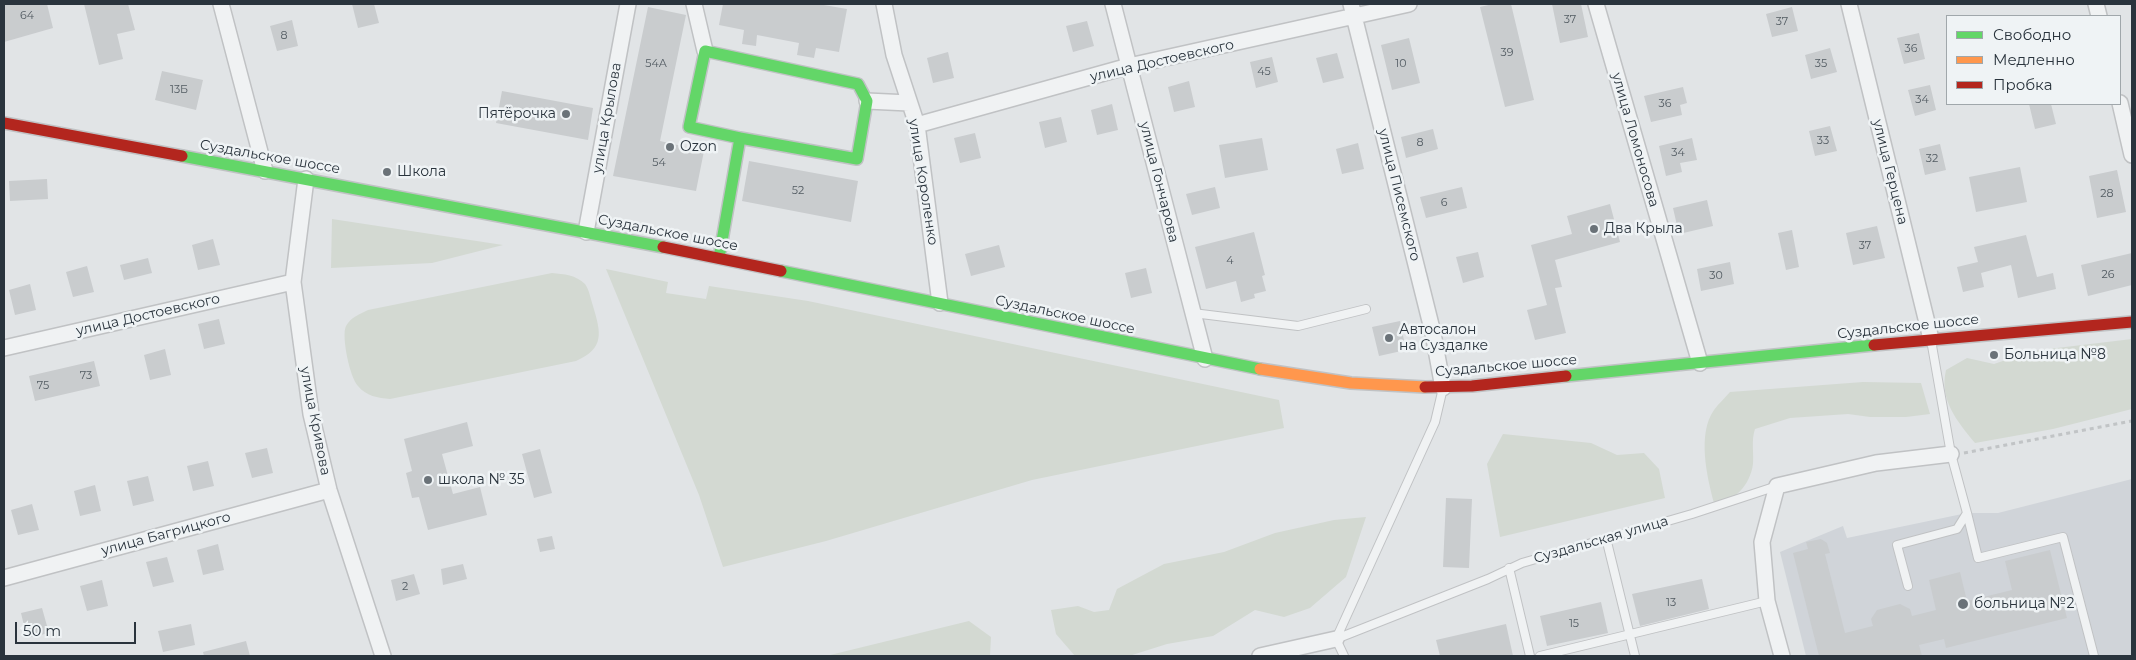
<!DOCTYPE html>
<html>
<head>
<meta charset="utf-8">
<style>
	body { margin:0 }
	#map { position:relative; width:2136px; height:660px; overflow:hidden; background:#e1e4e6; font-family:Montserrat,sans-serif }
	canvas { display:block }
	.frame { position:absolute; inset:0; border:5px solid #2a343d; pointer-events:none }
	.legend { position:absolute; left:1946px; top:15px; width:175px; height:90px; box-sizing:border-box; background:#eff3f5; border:1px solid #a0a7ab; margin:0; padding:6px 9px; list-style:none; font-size:15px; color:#2a343d }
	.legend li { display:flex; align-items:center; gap:10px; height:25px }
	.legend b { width:25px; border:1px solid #a0a7ab }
	.scale { position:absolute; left:15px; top:622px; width:121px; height:22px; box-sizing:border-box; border:2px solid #2a343d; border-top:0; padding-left:6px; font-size:15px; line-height:18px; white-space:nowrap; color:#2a343d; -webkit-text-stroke:4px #eff3f5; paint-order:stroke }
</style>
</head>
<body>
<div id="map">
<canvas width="2136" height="660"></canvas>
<div class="frame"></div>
<ul class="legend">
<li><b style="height:6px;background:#63d668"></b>Свободно</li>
<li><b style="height:6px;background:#ff974d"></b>Медленно</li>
<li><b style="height:6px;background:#b3261e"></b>Пробка</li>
</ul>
<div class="scale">50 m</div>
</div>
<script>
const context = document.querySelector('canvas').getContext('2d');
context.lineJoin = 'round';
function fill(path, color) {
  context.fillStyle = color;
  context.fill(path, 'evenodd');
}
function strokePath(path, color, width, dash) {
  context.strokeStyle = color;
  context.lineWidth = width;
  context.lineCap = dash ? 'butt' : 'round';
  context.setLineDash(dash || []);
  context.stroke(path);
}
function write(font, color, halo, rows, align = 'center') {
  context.font = font + ' Montserrat,sans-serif';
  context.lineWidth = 5;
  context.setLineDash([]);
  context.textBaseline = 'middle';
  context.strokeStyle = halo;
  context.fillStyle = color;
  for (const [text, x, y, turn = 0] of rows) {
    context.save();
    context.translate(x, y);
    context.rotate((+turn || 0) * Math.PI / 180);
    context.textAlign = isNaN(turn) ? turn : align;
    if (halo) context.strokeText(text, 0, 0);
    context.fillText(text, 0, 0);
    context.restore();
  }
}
fill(new Path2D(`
	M2132,479V656H1806L1780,552L1843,526L1847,538L1967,513H1998Z`), '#d0d4d9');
fill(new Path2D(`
	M332,219L503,245L432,263L331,268Z
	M606,269L668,282L666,293L706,299L709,286L808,301L1279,400L1284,428L1032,480L826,541L723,567L699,495Z
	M552,273C564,274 576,275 585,284C589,289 591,300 593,306C601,333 605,348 576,361L390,399C378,398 366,396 358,386C350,378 341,336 346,326C351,317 360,314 368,310Z
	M2132,339V409L2053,429L1975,443C1957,421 1939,400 1946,370L1967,358L1994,364L2032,351Z
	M1863,382L1921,383L1930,414L1906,417H1870L1848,414L1790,418L1755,429C1751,441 1754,452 1753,464C1750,485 1735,502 1714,503C1707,477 1697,434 1714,410C1719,403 1725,398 1730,392Z
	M1503,434L1591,443L1617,455L1644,453L1659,469L1665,498L1500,537L1487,464Z
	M1366,517L1346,577L1310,608L1284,617L1255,610L1213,636L1167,644L1129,656H1075L1056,634L1051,610L1078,606L1094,612L1109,610L1117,589L1164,564L1224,552L1275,533L1334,520Z
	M969,621L991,637L990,656H826Z`), '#d3d9d2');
fill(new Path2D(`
	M4,4H47L53,28L4,42Z
	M84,4H128L135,30L117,34L123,59L99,65Z
	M352,4H374L379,23L358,28Z
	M723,4H818L847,9L839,52L816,48L814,58L797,55L799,43L757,35L756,46L742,44L744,30L719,25Z
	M1493,4H1511L1534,100L1505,107L1480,7Z
	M1552,4H1581L1588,37L1560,43Z
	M648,7L686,15L660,141L704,151L696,191L613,176Z
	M1792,7L1798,31L1772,37L1766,14Z
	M292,20L298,46L277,51L270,26Z
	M1087,21L1094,46L1073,52L1066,26Z
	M1919,33L1925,59L1904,64L1897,38Z
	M1409,38L1420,83L1392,90L1381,45Z
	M1830,48L1837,72L1811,79L1805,55Z
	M948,52L954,78L933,83L927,58Z
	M1337,53L1344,78L1323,83L1316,58Z
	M1272,57L1278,82L1256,88L1250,62Z
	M162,71L203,80L196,110L155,100Z
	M1189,81L1195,107L1174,112L1168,87Z
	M1930,85L1936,110L1915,116L1908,90Z
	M1683,87L1687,103L1680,105L1682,115L1651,122L1644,96Z
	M502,91L593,108L588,140L496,123Z
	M1112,104L1118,130L1097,135L1091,110Z
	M2029,104H2051L2056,124L2035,129Z
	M1061,117L1067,142L1045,148L1039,122Z
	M1830,126L1837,151L1815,156L1809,131Z
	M1433,129L1438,149L1406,158L1401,137Z
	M975,133L981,158L960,163L954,138Z
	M1262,138L1268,170L1225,178L1219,145Z
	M1692,138L1697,160L1680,163L1682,172L1666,176L1659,146Z
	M1358,143L1364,169L1342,174L1336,149Z
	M1940,144L1946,170L1925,175L1919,149Z
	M749,161L858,181L851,222L742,201Z
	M2020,167L2027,202L1976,212L1969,177Z
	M2117,170L2126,212L2097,218L2089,176Z
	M47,179L48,199L10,201L9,181Z
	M1215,187L1220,208L1192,215L1186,194Z
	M1462,187L1467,208L1426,218L1420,197Z
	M1707,200L1713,226L1679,234L1673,208Z
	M1610,204L1620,242L1555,260L1562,287L1555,288L1566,333L1535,340L1527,310L1547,305L1531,245L1572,234L1567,216Z
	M1877,226L1885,258L1853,265L1846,233Z
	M1792,230L1799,267L1786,270L1778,233Z
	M1254,232L1265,275L1262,276L1266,291L1254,294L1255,298L1241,302L1236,281L1206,289L1195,247Z
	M2026,235L2037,277L2053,273L2056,289L2018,298L2011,265L1981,273L1984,287L1963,292L1957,267L1978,262L1974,247Z
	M213,239L220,265L198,270L192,245Z
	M999,245L1005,267L971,276L965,254Z
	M1478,252L1484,277L1463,283L1456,257Z
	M2132,253V285L2088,296L2081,265Z
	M148,258L152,273L124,280L120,265Z
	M1730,262L1734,284L1701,291L1697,269Z
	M87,266L94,292L73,297L66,272Z
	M1146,268L1152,293L1131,298L1125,273Z
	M30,284L36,310L15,315L9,290Z
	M219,319L225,344L204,349L198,324Z
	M1400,321L1406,350L1379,356L1372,327Z
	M165,349L171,375L150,380L144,355Z
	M94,361L100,386L35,401L29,376Z
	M467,422L473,446L442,454L453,494L480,487L487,515L428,530L419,497L412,498L406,473L412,471L404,439Z
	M267,448L273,473L252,478L245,453Z
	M540,449L552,493L534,498L522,454Z
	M208,461L214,486L193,491L187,466Z
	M148,476L154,501L133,506L127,481Z
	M95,485L101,511L80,516L74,491Z
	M1446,498L1472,499L1469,568L1443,567Z
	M32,504L39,530L18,535L11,510Z
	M552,536L555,549L540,552L537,539Z
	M1821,539L1827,543L1830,553L1825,554L1845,633L1873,626L1871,619L1877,610L1900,604L1910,609L1912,616L1936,610L1929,580L1960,572L1967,601L2012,590L2005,561L2050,550L2067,618L1946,648L1944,639L1919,645L1922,656H1819L1793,553L1808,549L1806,542Z
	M218,544L224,570L203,575L197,550Z
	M167,557L174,582L153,587L146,562Z
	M463,564L467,579L443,585L441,569Z
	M414,574L420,594L396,601L391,580Z
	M1702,579L1709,609L1640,626L1632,594Z
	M102,580L108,606L87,611L80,586Z
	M1601,602L1608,633L1547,646L1540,616Z
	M42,608L49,633L27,638L21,613Z
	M191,624L195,645L163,652L158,631Z
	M1506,624L1513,656H1440L1436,640Z
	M246,641L250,656H204L203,652Z`), '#c9ccce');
const lane = new Path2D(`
	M1193,313L1298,326L1366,309
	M1967,513L1978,558L2063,537L2094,656
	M1606,538L1635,656
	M1509,568L1530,656
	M1908,586L1897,545L1957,529L1967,513L1951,454L1931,340
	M1336,639L1488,579L1522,563L1692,514L1777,486
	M1344,656L1336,639L1435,422L1443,388
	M1540,656L1767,601`);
const street = new Path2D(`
	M221,4L265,171
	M694,4L705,51
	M884,4L894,55L917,125L940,303
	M1113,4L1205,359
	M1351,4L1433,333L1443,388
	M1596,4L1700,363
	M1849,4L1931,339
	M2096,4L2099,16
	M867,101L909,103
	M2120,103L2132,155
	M917,125L1129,66L1409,4
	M306,179L293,282L311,414L329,490L383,656
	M586,232L628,4
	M4,348L293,282
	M4,578L329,490
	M1260,656L1336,639
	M1782,656L1767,601L1762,542L1777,486L1876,463L1951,454`);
const fast = new Path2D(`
	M182,156L663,247
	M719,258L740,138L857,159L867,101L858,84L705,51L689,127L740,138
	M781,271L1260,369
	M1566,376L1874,345`);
const slow = new Path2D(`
	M1260,369L1351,383L1425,387`);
const jam = new Path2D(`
	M4,123L182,156
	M663,247L781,271
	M1874,345L2132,322
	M1425,387L1472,386L1566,376`);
strokePath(lane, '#c0c2c4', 10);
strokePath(street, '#c0c2c4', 18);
strokePath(fast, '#c0c2c4', 14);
strokePath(slow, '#c0c2c4', 14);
strokePath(jam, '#c0c2c4', 14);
strokePath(new Path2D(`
	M1964,453L2132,421`), '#c1c4c6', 3, [4, 4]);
strokePath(lane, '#f0f2f3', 8);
strokePath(street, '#f0f2f3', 15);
strokePath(fast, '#63d668', 11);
strokePath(slow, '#ff974d', 11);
strokePath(jam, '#b3261e', 11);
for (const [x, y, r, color] of [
	[566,114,5,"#6a7278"],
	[670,147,5,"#6a7278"],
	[387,172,5,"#6a7278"],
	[1594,229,5,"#6a7278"],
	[1389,338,5,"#6a7278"],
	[1994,355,5,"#6a7278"],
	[428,480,5,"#6a7278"],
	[1963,604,6,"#6a7278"]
]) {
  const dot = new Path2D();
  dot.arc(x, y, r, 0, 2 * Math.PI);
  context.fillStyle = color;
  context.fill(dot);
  strokePath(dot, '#eff3f5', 2);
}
write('11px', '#525b62', null, [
	["64",27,16],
	["37",1570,20],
	["37",1782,22],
	["8",284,36],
	["36",1911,49],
	["39",1507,53],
	["54А",656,64],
	["10",1401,64],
	["35",1821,64],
	["45",1264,72],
	["13Б",179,90],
	["34",1922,100],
	["36",1665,104],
	["33",1823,141],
	["8",1420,143],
	["34",1678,153],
	["32",1932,159],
	["54",659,163],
	["52",798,191],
	["28",2107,194],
	["6",1444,203],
	["37",1865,246],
	["4",1230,261],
	["26",2108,275],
	["30",1716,276],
	["73",86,376],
	["75",43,386],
	["2",405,587],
	["13",1671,603],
	["15",1574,624]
]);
write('14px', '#2a343d', '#eff3f5', [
	["улица Достоевского",1162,61,-13],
	["улица Крылова",607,118,-80],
	["улица Ломоносова",1635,140,74],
	["Суздальское шоссе",270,157,10],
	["улица Герцена",1890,172,76],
	["улица Короленко",923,182,81],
	["улица Гончарова",1159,182,76],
	["улица Писемского",1399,195,76],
	["Суздальское шоссе",668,233,11],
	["улица Достоевского",148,315,-13],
	["Суздальское шоссе",1065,315,12],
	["Суздальское шоссе",1908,327,-6],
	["Суздальское шоссе",1506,366,-5],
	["улица Кривова",315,421,79],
	["улица Багрицкого",166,534,-15],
	["Суздальская улица",1601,540,-16]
]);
write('14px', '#2a343d', '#eff3f5', [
	["Пятёрочка",556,114,"right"],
	["Ozon",680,147],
	["Школа",397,172],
	["Два Крыла",1604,229],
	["Автосалон",1399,330],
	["на Суздалке",1399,346],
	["Больница №8",2004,355],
	["школа № 35",438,480],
	["больница №2",1974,604]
], 'left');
</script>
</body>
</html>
